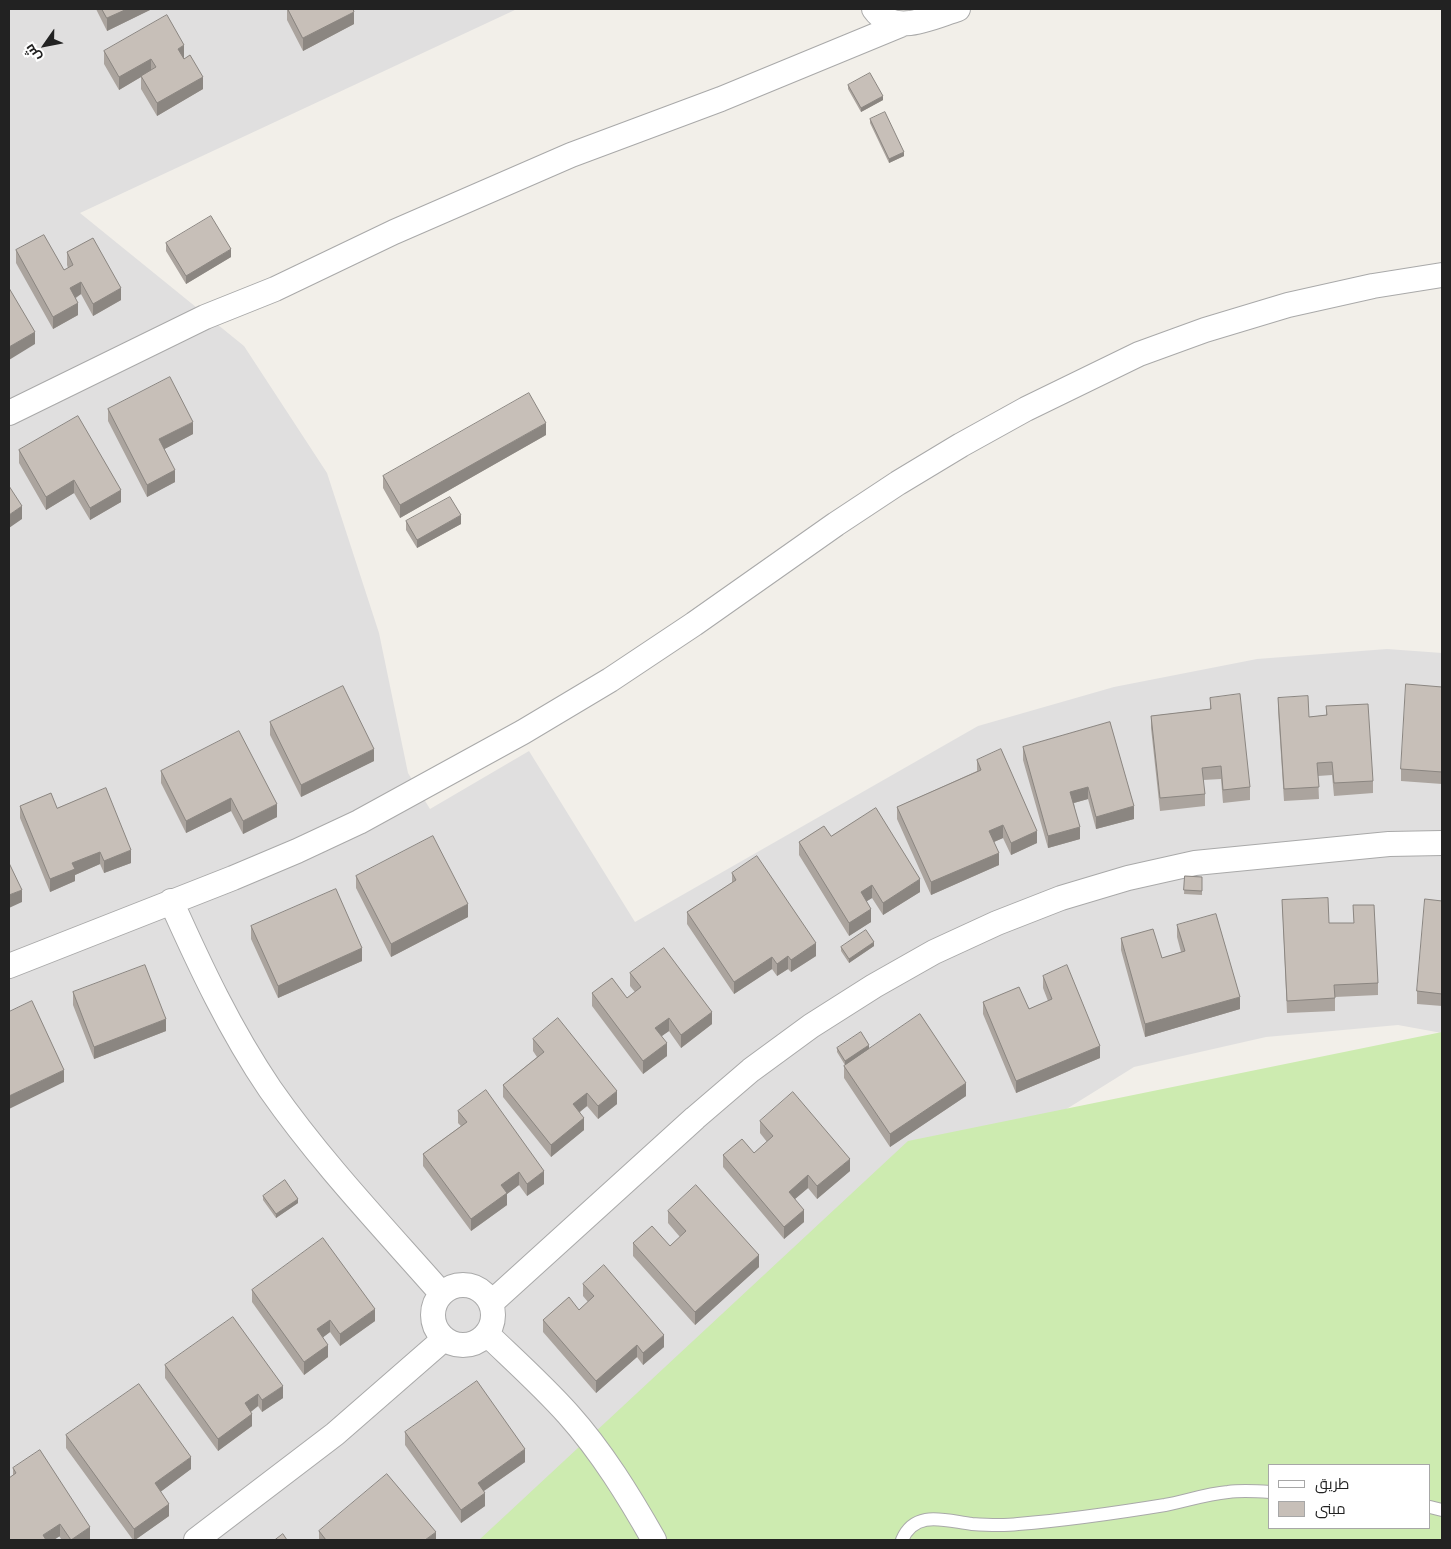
<!DOCTYPE html>
<html>
<head>
<meta charset="utf-8">
<style>
	body { margin:0 }
	#map { position:relative; width:1451px; height:1549px; overflow:hidden; background:#f2efe9; font-family:Quicksand,Cairo,sans-serif }
	canvas { display:block }
	.frame { position:absolute; inset:0; border:10px solid #222; pointer-events:none }
	.legend { position:absolute; left:1268px; top:1464px; width:162px; height:65px; box-sizing:border-box; background:#fff; border:1px solid #a7a7a7; margin:0; padding:6px 9px; list-style:none; font-size:15px; color:#222 }
	.legend li { display:flex; align-items:center; gap:10px; height:25px }
	.legend b { width:25px; border:1px solid #a7a7a7 }
	.north { position:absolute; left:20px; top:20px; width:50px; height:50px; -webkit-text-stroke:4px #fff; paint-order:stroke; rotate:237deg; font-size:14px; font-weight:700; line-height:20px; text-align:center; color:#222 }
	.north::after { content:''; display:block; margin:auto; width:18px; height:22px; background:#222; clip-path:polygon(50% 0,100% 100%,50% 72%,0 100%) }
</style>
</head>
<body>
<div id="map">
<canvas width="1451" height="1549"></canvas>
<div class="frame"></div>
<ul class="legend">
<li><b style="height:6px;background:#fff"></b>طريق</li>
<li><b style="height:14px;background:#c7bfb8"></b>مبنى</li>
</ul>
<div class="north">ش</div>
</div>
<script>
const context = document.querySelector('canvas').getContext('2d');
context.lineJoin = 'round';
function fill(path, color) {
  context.fillStyle = color;
  context.fill(path, 'evenodd');
}
function strokePath(path, color, width, dash) {
  context.strokeStyle = color;
  context.lineWidth = width;
  context.lineCap = dash ? 'butt' : 'round';
  context.setLineDash(dash || []);
  context.stroke(path);
}
fill(new Path2D(`
	M9,9H517L80,213L244,346L327,473L379,633L408,773L430,809L529,751L635,922L978,726L1114,687L1257,659L1387,649L1442,653V1033L1398,1025L1266,1037L1134,1067L1020,1138L526,1540H9Z`), '#e0dfdf');
fill(new Path2D(`
	M1442,1032V1540H479L908,1141ZM1270,1465H1430V1528H1270Z`), '#cdebb0');
const lane = new Path2D(`
	M1430,1507L1442,1510
	M902,1540C915,1509 946,1521 972,1524C987,1525 1002,1526 1018,1524C1067,1520 1116,1513 1165,1505C1186,1501 1206,1494 1228,1492C1242,1490 1256,1491 1270,1492`);
const street = new Path2D(`
	M874,9C894,37 932,17 958,9
	M9,413L205,317L275,289L394,232L571,155L721,99L903,24
	M171,901C200,966 230,1030 270,1089C321,1162 383,1227 441,1293
	M9,966L233,878L297,851L359,822L523,732L610,680L694,624L836,524L898,483L961,445L1026,409L1139,354L1205,330L1288,305L1373,286L1442,275
	M433 1315a30 30 0 1 1 60 0a30 30 0 1 1-60 0Z
	M491,1303L695,1118L751,1070L811,1026L874,986L934,952L997,923L1061,898L1128,878L1195,863L1389,844L1442,843
	M487,1334C514,1360 543,1386 568,1414C602,1452 629,1496 654,1540
	M196,1540L335,1434L444,1339`);
strokePath(lane, '#a9a9a9', 14);
strokePath(street, '#a9a9a9', 26);
strokePath(lane, '#fff', 12);
strokePath(street, '#fff', 24);
fill(new Path2D(`
	M96,9H152L107,31Z
	M287,9H353L354,24L303,51L287,20Z
	M104,51L184,58L203,89L157,116L141,89V77L119,90L104,64Z
	M848,85L883,100L861,112L848,89Z
	M870,119L904,156L889,163L870,123Z
	M166,243L231,257L186,284L166,251Z
	M16,250L64,270L68,268L67,265V252L121,300L93,316L81,294L76,298L78,315L53,329L16,263Z
	M108,409L193,434L164,449L175,482L147,497L108,421Z
	M546,435L400,518L383,488V476Z
	M19,450L121,502L90,520L74,493L46,510L19,463Z
	M406,521L461,524L417,548L406,530Z
	M1442,687V784L1401,781V769Z
	M1210,698L1250,787V800L1223,803L1221,779L1203,780L1205,794V806L1160,811L1151,728V716L1210,709Z
	M1278,698L1309,717L1326,715V706L1373,781V793L1334,796L1332,775L1318,776L1319,799L1284,801L1278,710Z
	M270,722L374,761L301,797L270,735Z
	M1110,722L1134,819L1096,829L1088,799L1074,803L1080,839L1048,848L1023,760V747Z
	M977,760L1037,843L1011,855L1003,838L994,842L999,865L931,895L897,819V807L977,771Z
	M161,771L277,817L243,834L231,811L186,833L161,783Z
	M20,806L57,808L131,863L104,873L100,864L75,875V881L50,892L20,818Z
	M831,836L920,892L883,915L872,898L866,901L871,922L849,936L799,855V842Z
	M732,873L816,956L791,972L788,969L777,976L772,969L734,994L687,924V912L732,883Z
	M356,876L468,917L391,957L356,888Z
	M1185,876L1202,877V895L1184,894Z
	M1282,900L1329,923H1354L1353,905L1378,983V995L1335,997V1011L1287,1013Z
	M1442,901V1006L1417,1004V991Z
	M1177,925L1240,1009L1145,1037L1121,950V938L1162,958L1181,952L1177,937Z
	M251,926L362,961L278,998L251,939Z
	M874,946L849,963L841,951V947Z
	M630,973L712,1024L681,1048L669,1031L661,1036L667,1056L643,1074L592,1006V993L627,998L635,992L630,986Z
	M1043,976L1100,1058L1016,1093L983,1014V1002L1029,1009L1048,1001L1043,988Z
	M73,992L166,1031L94,1059L73,1005Z
	M533,1039L617,1104L598,1119L587,1106L580,1112L584,1130L551,1157L503,1097V1085L537,1057L533,1051Z
	M837,1048L869,1049L966,1096L890,1147L844,1078V1066L845,1065L837,1052Z
	M458,1111L544,1184L527,1196L519,1185L507,1194V1205L471,1231L423,1166V1154L461,1126L458,1123Z
	M760,1121L850,1171L817,1199L808,1188L795,1199L804,1222L784,1239L723,1167V1155L754,1153L767,1142L760,1133Z
	M263,1196L298,1203L276,1218L263,1200Z
	M668,1211L759,1267L695,1325L633,1256V1243L670,1246L680,1237L668,1223Z
	M583,1284L664,1347L643,1365L637,1357L596,1393L543,1332V1320L579,1310L588,1302L583,1296Z
	M252,1290L375,1321L340,1346L330,1332L323,1337L328,1357L304,1375L252,1302Z
	M165,1365L283,1398L262,1412L258,1406L251,1412L252,1426L218,1451L165,1378Z
	M405,1432L525,1462L484,1491L485,1506L461,1523L405,1445Z
	M66,1435L191,1469L160,1492L169,1516L135,1540H133L66,1448Z
	M13,1468L90,1540H62L13,1476Z
	M319,1531L436,1540H319Z`), '#aba49e');
fill(new Path2D(`
	M127,9H152L107,31V18Z
	M354,12V24L303,51V38Z
	M184,45V58L178,61V49Z
	M151,59V71L119,90V77Z
	M203,77V89L157,116V103Z
	M883,96V100L861,112V108Z
	M904,152V156L889,163V159Z
	M231,249V257L186,284V276Z
	M81,282V294L70,301V288Z
	M121,288V300L93,316V304Z
	M78,303V315L53,329V317Z
	M35,332V344L9,360V347Z
	M193,422V434L159,452V439Z
	M546,423V435L400,518V505Z
	M175,470V482L147,497V485Z
	M74,480V493L46,510V497Z
	M121,490V502L90,520V508Z
	M22,506V519L9,528V515Z
	M461,515V524L417,548V540Z
	M374,749V761L301,797V785Z
	M1088,787V799L1070,804V792Z
	M231,798V811L186,833V821Z
	M277,804V817L243,834V821Z
	M1134,806V819L1096,829V817Z
	M1003,825V838L989,844V831Z
	M1080,827V839L1048,848V836Z
	M1037,831V843L1011,855V843Z
	M131,850V863L104,873V861Z
	M100,852V864L75,875V881L50,892V879L72,863Z
	M999,853V865L931,895V882Z
	M920,879V892L883,915V903Z
	M872,885V898L861,905V892Z
	M22,890V902L9,908V895Z
	M468,904V917L391,957V944Z
	M871,909V922L849,936V923Z
	M874,942V946L849,963V959Z
	M816,943V956L791,972V960Z
	M362,948V961L278,998V986Z
	M788,956V969L777,976V964Z
	M772,957V969L734,994V982Z
	M1240,997V1009L1145,1037V1024Z
	M712,1012V1024L681,1048V1035Z
	M669,1018V1031L655,1041V1028Z
	M166,1019V1031L94,1059V1047Z
	M667,1043V1056L643,1074V1061Z
	M869,1045V1049L845,1065V1061Z
	M1100,1046V1058L1016,1093V1081Z
	M64,1070V1082L9,1109V1096Z
	M966,1083V1096L890,1147V1134Z
	M617,1091V1104L598,1119V1106Z
	M587,1093V1106L573,1117V1104Z
	M584,1118V1130L551,1157V1145Z
	M850,1159V1171L817,1199V1186Z
	M544,1171V1184L527,1196V1184Z
	M519,1172V1185L507,1194V1205L471,1231V1219L501,1185Z
	M808,1175V1188L789,1204V1192Z
	M298,1199V1203L276,1218V1214Z
	M804,1210V1222L784,1239V1227Z
	M759,1255V1267L695,1325V1312Z
	M375,1309V1321L340,1346V1334Z
	M330,1320V1332L317,1342V1329Z
	M664,1335V1347L643,1365V1353Z
	M328,1345V1357L304,1375V1362Z
	M637,1345V1357L596,1393V1381Z
	M283,1386V1398L262,1412V1400Z
	M258,1394V1406L245,1416V1403Z
	M252,1414V1426L218,1451V1439Z
	M525,1449V1462L478,1495V1483Z
	M191,1457V1469L155,1496V1483Z
	M485,1493V1506L461,1523V1510Z
	M169,1504V1516L135,1540H134V1529Z
	M60,1524V1536L54,1540H43V1535Z
	M90,1527V1540H71Z
	M436,1532V1540H425Z`), '#8b8681');
const building = new Path2D(`
	M102,9H127L107,18Z
	M288,9H353L354,12L303,38Z
	M167,15L184,45L178,49L184,59L190,55L203,77L157,103L141,76L156,67L151,59L119,77L104,51Z
	M870,73L883,96L861,108L848,85Z
	M885,112L904,152L889,159L870,119Z
	M211,216L231,249L186,276L166,243Z
	M44,235L64,270L73,265L67,252L93,238L121,288L93,304L81,282L70,288L78,303L53,317L16,250Z
	M9,288L35,332L9,347Z
	M170,377L193,422L159,439L175,470L147,485L108,409Z
	M529,393L546,423L400,505L383,476Z
	M78,416L121,490L90,508L74,480L46,497L19,450Z
	M9,486L22,506L9,515Z
	M450,497L461,515L417,540L406,521Z
	M1406,684L1442,687V772L1401,769Z
	M343,686L374,749L301,785L270,722Z
	M1240,694L1250,787L1223,790L1221,766L1202,768L1205,794L1160,798L1151,716L1211,709L1210,698Z
	M1308,696L1309,717L1327,715L1326,706L1368,704L1373,781L1334,783L1332,762L1317,763L1319,787L1284,789L1278,698Z
	M1110,722L1134,806L1096,817L1088,787L1070,792L1080,827L1048,836L1023,747Z
	M239,731L277,804L243,821L231,798L186,821L161,771Z
	M1001,749L1037,831L1011,843L1003,825L989,831L999,853L931,882L897,807L981,770L977,760Z
	M106,788L131,850L104,861L100,852L72,863L75,869L50,879L20,806L51,793L57,808Z
	M876,808L920,879L883,903L872,885L861,892L871,909L849,923L799,842L824,826L831,836Z
	M433,836L468,904L391,944L356,876Z
	M757,856L816,943L791,960L788,956L777,964L772,957L734,982L687,912L736,880L732,873Z
	M9,863L22,890L9,895Z
	M1185,876L1202,877V891L1184,890Z
	M336,889L362,948L278,986L251,926Z
	M1328,898L1329,923H1354L1353,905H1374L1378,983L1334,985L1335,998L1287,1001L1282,900Z
	M1425,899L1442,901V994L1417,991Z
	M1216,914L1240,997L1145,1024L1121,938L1153,929L1162,958L1185,951L1177,925Z
	M866,930L874,942L849,959L841,947Z
	M664,948L712,1012L681,1035L669,1018L655,1028L667,1043L643,1061L592,993L612,978L627,998L641,987L630,973Z
	M145,965L166,1019L94,1047L73,992Z
	M1067,965L1100,1046L1016,1081L983,1002L1019,987L1029,1009L1052,999L1043,976Z
	M32,1001L64,1070L9,1096V1012Z
	M920,1014L966,1083L890,1134L844,1066Z
	M558,1018L617,1091L598,1106L587,1093L573,1104L584,1118L551,1145L503,1085L544,1052L533,1039Z
	M861,1032L869,1045L845,1061L837,1048Z
	M486,1090L544,1171L527,1184L519,1172L501,1185L507,1193L471,1219L423,1154L467,1122L458,1111Z
	M793,1092L850,1159L817,1186L808,1175L789,1192L804,1210L784,1227L723,1155L742,1139L754,1153L773,1136L760,1121Z
	M285,1180L298,1199L276,1214L263,1196Z
	M696,1185L759,1255L695,1312L633,1243L652,1226L670,1246L686,1231L668,1211Z
	M323,1238L375,1309L340,1334L330,1320L317,1329L328,1345L304,1362L252,1290Z
	M604,1265L664,1335L643,1353L637,1345L596,1381L543,1320L569,1297L579,1310L594,1296L583,1284Z
	M233,1317L283,1386L262,1400L258,1394L245,1403L252,1414L218,1439L165,1365Z
	M477,1381L525,1449L478,1483L485,1493L461,1510L405,1432Z
	M139,1384L191,1457L155,1483L169,1504L134,1529L66,1435Z
	M40,1450L90,1527L71,1540L60,1524L43,1535L46,1540H9V1478L16,1473L13,1468Z
	M387,1474L436,1532L425,1540H326L319,1531Z
	M283,1534L287,1540H275Z`);
fill(building, '#c7bfb8');
strokePath(building, '#8b8681', 1);
</script>
</body>
</html>
